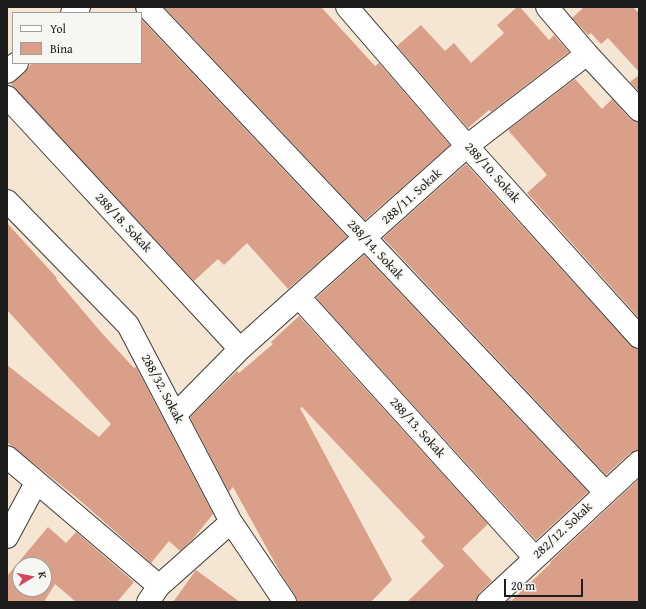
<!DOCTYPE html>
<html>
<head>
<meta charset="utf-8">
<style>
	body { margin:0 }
	#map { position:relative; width:646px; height:609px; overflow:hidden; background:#f4e6d3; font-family:"Gentium Book Plus",serif }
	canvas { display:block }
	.frame { position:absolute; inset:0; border:8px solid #1c1c1c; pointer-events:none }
	.legend { position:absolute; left:12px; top:12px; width:130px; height:52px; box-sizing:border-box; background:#f6f6f2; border:1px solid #9f9f9c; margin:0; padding:5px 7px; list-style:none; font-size:12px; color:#1c1c1c }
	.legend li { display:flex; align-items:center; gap:8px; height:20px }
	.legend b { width:20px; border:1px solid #9f9f9c }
	.north { position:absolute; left:12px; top:557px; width:40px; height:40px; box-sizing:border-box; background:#f6f6f2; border:1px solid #9f9f9c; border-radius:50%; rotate:80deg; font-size:11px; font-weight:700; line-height:16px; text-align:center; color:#1c1c1c }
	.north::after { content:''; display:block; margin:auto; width:14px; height:18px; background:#d1495b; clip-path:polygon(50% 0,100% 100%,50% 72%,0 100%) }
	.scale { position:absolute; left:504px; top:579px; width:79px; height:18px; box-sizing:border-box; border:2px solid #1c1c1c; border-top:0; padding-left:5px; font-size:12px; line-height:14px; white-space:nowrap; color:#1c1c1c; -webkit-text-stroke:3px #f6f6f2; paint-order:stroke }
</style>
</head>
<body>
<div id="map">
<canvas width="646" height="609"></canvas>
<div class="frame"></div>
<ul class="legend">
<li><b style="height:5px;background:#fff"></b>Yol</li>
<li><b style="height:11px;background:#da9f89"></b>Bina</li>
</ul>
<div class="north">K</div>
<div class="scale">20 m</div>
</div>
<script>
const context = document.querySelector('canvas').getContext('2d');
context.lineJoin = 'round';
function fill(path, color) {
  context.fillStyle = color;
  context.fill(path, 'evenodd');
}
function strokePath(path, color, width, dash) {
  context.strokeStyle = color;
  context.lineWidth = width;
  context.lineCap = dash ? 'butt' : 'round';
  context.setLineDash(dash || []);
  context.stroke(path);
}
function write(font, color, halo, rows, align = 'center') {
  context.font = font + ' "Gentium Book Plus",serif';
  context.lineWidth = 3.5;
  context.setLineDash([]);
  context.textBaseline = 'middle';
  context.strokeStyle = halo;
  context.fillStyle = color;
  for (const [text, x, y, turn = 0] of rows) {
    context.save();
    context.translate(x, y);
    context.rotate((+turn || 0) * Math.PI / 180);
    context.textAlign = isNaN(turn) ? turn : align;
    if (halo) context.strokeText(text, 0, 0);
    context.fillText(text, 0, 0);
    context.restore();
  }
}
fill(new Path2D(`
	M164,7H321L375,66L379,63L450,145L365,220Z
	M517,7H520L549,40L554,35L569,52L491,112L489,110L468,128L397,46L421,25L445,51L454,43L471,63L504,33L497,25Z
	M584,7H633L639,13V72L608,38L601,44L591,33L588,35L572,18Z
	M141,19L347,237L288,289L247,243L224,265L218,259L194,281L11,84L25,72L32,63H141Z
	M639,75V92L630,82Z
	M575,79L602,109L612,99L630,119L639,122V318L527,193L547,175L508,130Z
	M466,164L630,345L639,349V450L630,453L606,475L383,238Z
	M7,223L57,278L56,279L100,331L134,368L136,367L213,514L193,539L180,551L169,541L151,563L77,498L7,442V365L99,437L111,424L7,310Z
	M364,255L588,492L536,540L316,298Z
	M299,316L488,524L462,549L492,581L479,593L476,602H407L444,566L421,541L425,537L302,407L300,408L392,580L371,602H297L295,595L280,572L233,487L229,492L190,417L237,371L239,373L273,344L271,342Z
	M639,479V602H506L510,599L511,601L551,563L550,562Z
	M48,527L66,543L76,532L134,582L117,602H76L55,584L44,602H7V576ZM20,565H44V589H20Z
	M196,570L240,602H173Z`), '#da9f89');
const minor = new Path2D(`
	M147,7L605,492
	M347,7L467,146L639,337
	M547,7L587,54L639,110
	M72,13L79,7
	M7,72L17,63
	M7,97L240,349
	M7,201L128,325L231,522L285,602
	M299,297L535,558
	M175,415L240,349L467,146L587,54
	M7,457L159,586
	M7,537L36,483
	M148,602L159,586L231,522
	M488,602L639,462`);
strokePath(minor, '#3c3a37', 24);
strokePath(minor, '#fff', 22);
write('13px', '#1c1c1c', '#f6f6f2', [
	["288/10. Sokak",492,173,48],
	["288/11. Sokak",412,197,-42],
	["288/18. Sokak",123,223,47],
	["288/14. Sokak",375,250,47],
	["288/32. Sokak",162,389,62],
	["288/13. Sokak",417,428,48],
	["282/12. Sokak",563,531,-43]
]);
</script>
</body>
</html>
